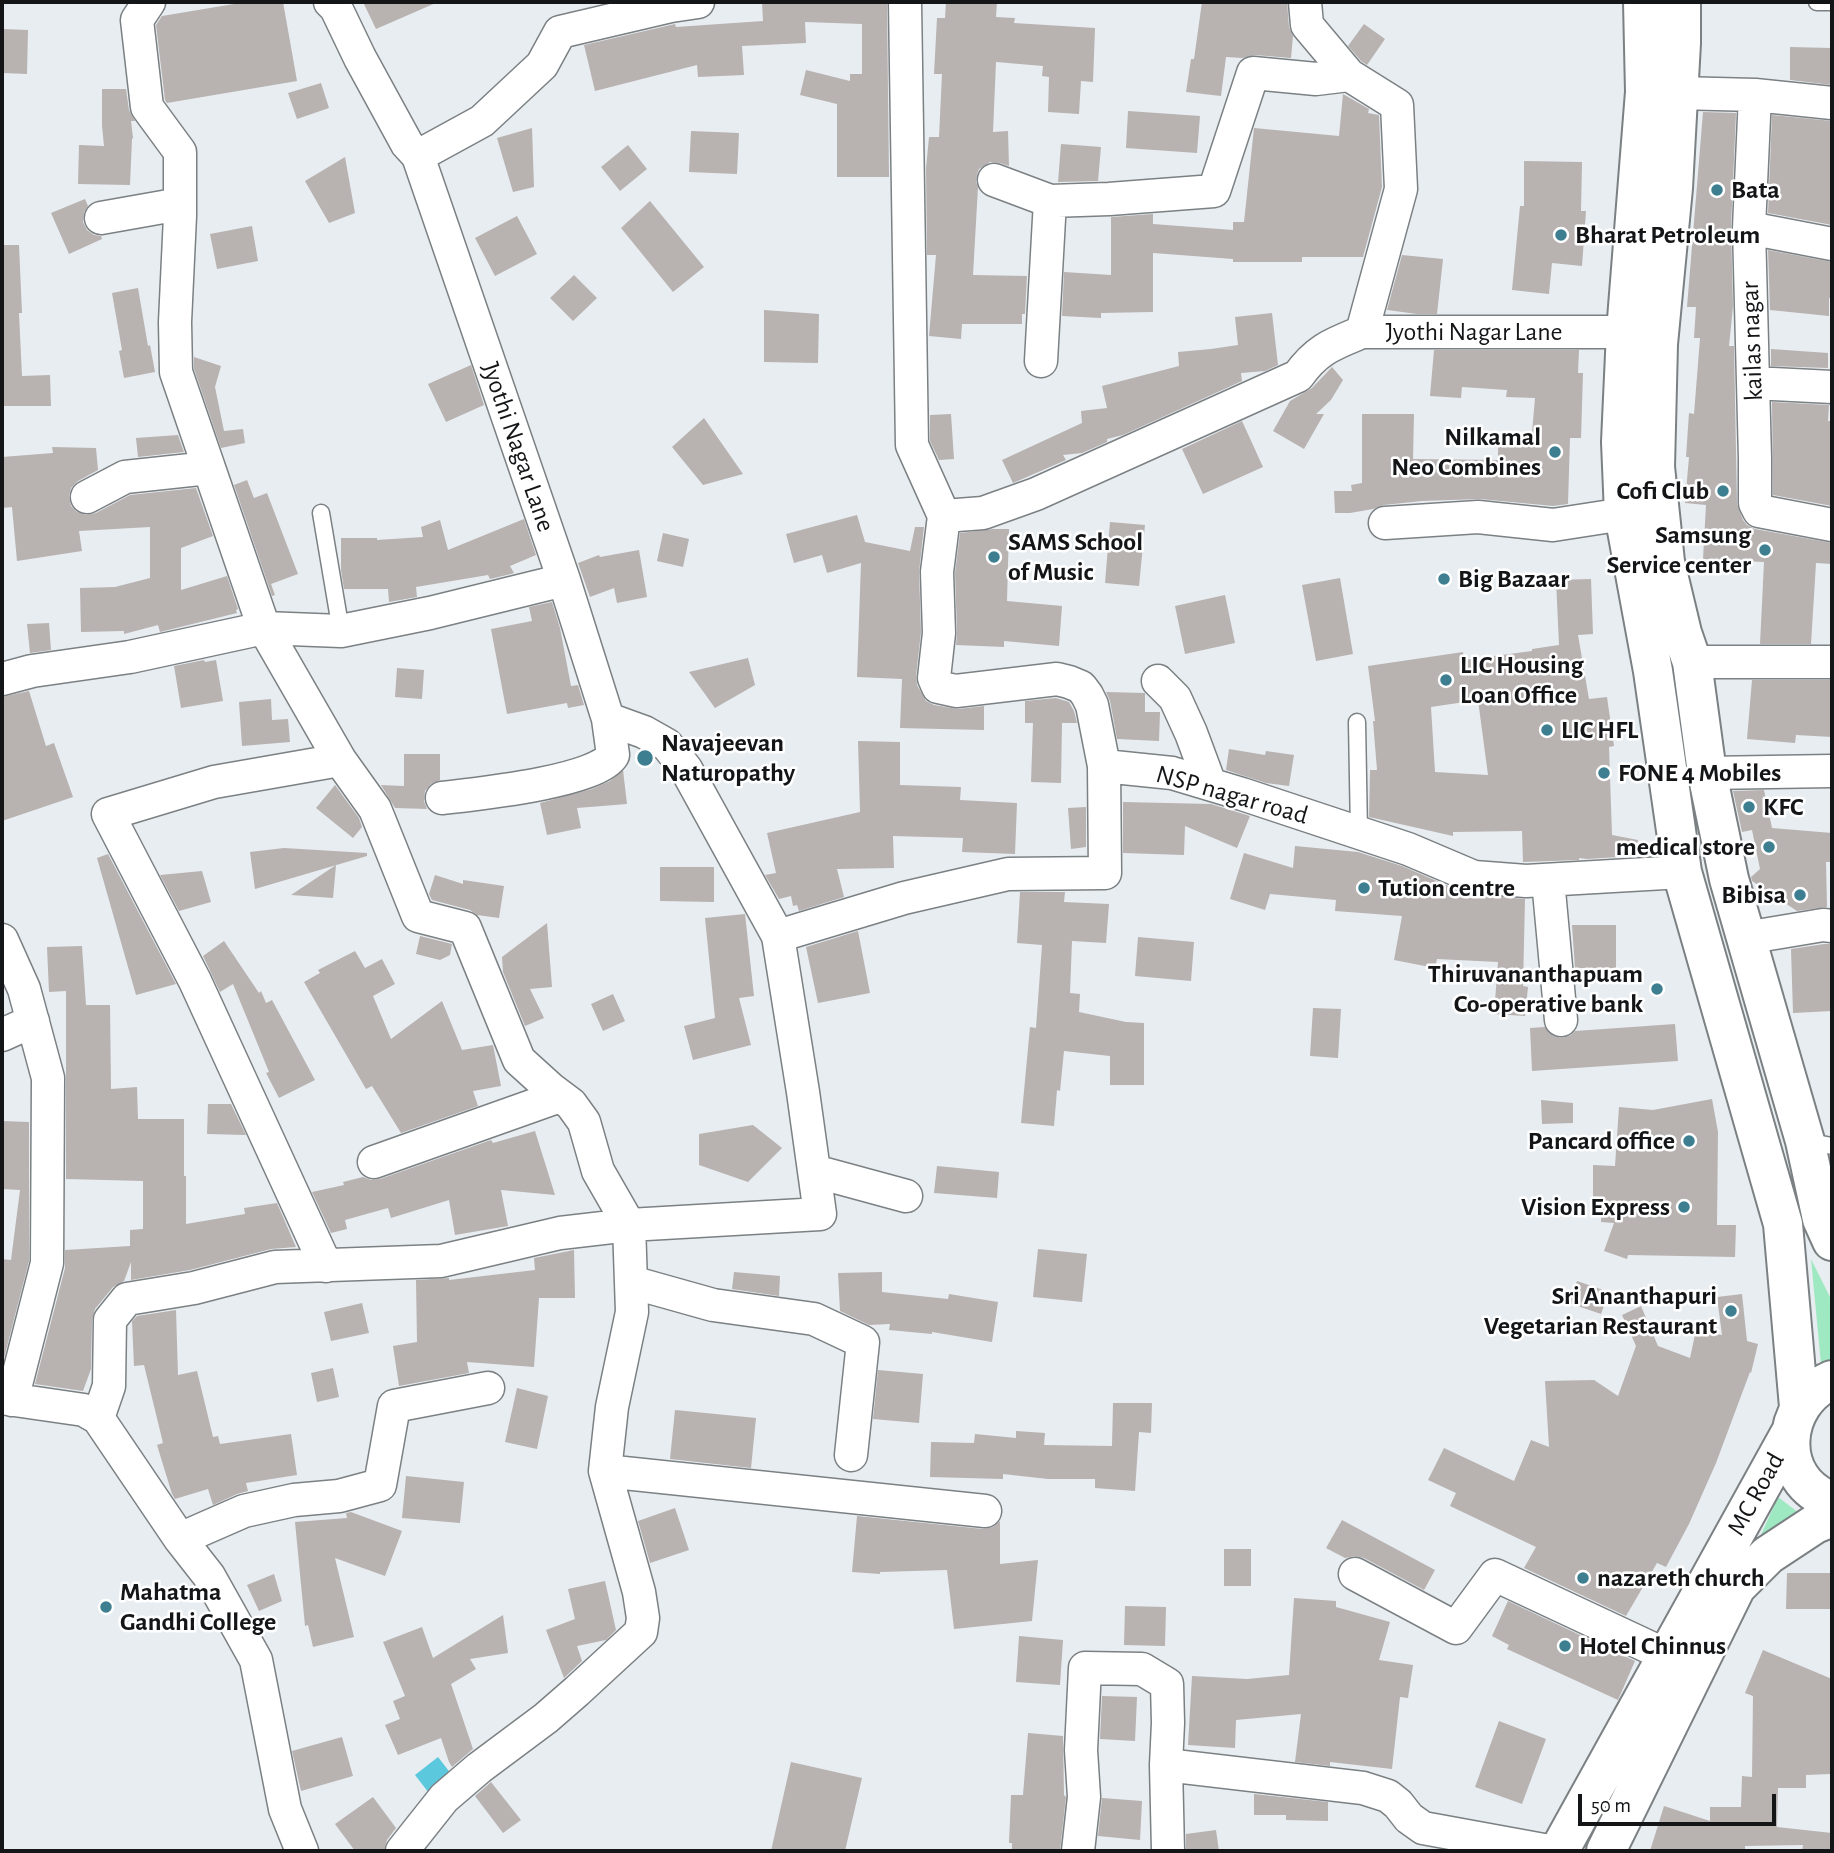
<!DOCTYPE html>
<html>
<head>
<meta charset="utf-8">
<style>
	body { margin:0 }
	#map { position:relative; width:1834px; height:1853px; overflow:hidden; background:#e8edf1; font-family:"Alegreya Sans",sans-serif }
	canvas { display:block }
	.frame { position:absolute; inset:0; border:4px solid #141517; pointer-events:none }
	.scale { position:absolute; left:1578px; top:1794px; width:198px; height:32px; box-sizing:border-box; border:4px solid #141517; border-top:0; padding-left:9px; font-size:21px; line-height:24px; white-space:nowrap; color:#141517; -webkit-text-stroke:5px #fff; paint-order:stroke }
</style>
</head>
<body>
<div id="map">
<canvas width="1834" height="1853"></canvas>
<div class="frame"></div>
<div class="scale">50 m</div>
</div>
<script>
const context = document.querySelector('canvas').getContext('2d');
context.lineJoin = 'round';
function fill(path, color) {
  context.fillStyle = color;
  context.fill(path, 'evenodd');
}
function strokePath(path, color, width, dash) {
  context.strokeStyle = color;
  context.lineWidth = width;
  context.lineCap = dash ? 'butt' : 'round';
  context.setLineDash(dash || []);
  context.stroke(path);
}
function write(font, color, halo, rows, align = 'center') {
  context.font = font + ' "Alegreya Sans",sans-serif';
  context.lineWidth = 5;
  context.setLineDash([]);
  context.textBaseline = 'middle';
  context.strokeStyle = halo;
  context.fillStyle = color;
  for (const [text, x, y, turn = 0] of rows) {
    context.save();
    context.translate(x, y);
    context.rotate((+turn || 0) * Math.PI / 180);
    context.textAlign = isNaN(turn) ? turn : align;
    if (halo) context.strokeText(text, 0, 0);
    context.fillText(text, 0, 0);
    context.restore();
  }
}
fill(new Path2D(`
	M1811,1259L1832,1301V1360L1821,1364Z
	M1778,1497L1799,1513L1755,1548Z`), '#9ee9c1');
fill(new Path2D(`
	M438,1757L455,1779L432,1797L415,1775Z`), '#5bc8de');
fill(new Path2D(`
	M246,2H283L297,81L167,103L165,100L156,25L162,16Z
	M363,2H438L376,29Z
	M790,2H887L889,177H837V104L800,95L806,70L850,81V74H862V24L805,22L806,43L742,46L744,75L698,77L697,65L595,91L584,45L675,24L676,27L763,21L762,3Z
	M946,2H997L996,17L1015,18L1014,23L1095,28L1093,82L1081,81L1079,114L1048,112L1049,77L1042,76L1043,66L996,62L993,132L1008,131L1009,166L1000,163L990,162L979,169L977,174L976,182L978,187L973,275L1027,276L1025,314H1022V324H962L961,339L929,336L936,255H927L926,168L929,137H939L942,74H934L937,18H945Z
	M1202,2H1287L1289,27L1293,36L1291,58L1255,55L1243,58L1226,57L1221,96L1186,92L1191,59H1194Z
	M1364,24L1385,39L1367,65L1361,61L1348,46Z
	M2,29L28,30L27,74L2,73Z
	M1790,47L1832,48V85L1790,80Z
	M321,83L329,108L297,119L288,93Z
	M102,89H126L129,110L135,121H131L133,138L132,139L130,185L78,184L79,145L104,146L102,126Z
	M1343,94L1369,109L1368,113L1379,115L1382,187L1363,257H1302V262H1233V259L1153,253V312L1101,313V318L1062,316L1064,272L1111,275V217L1153,214V224L1233,230V222H1244L1254,128L1339,136Z
	M1128,111L1200,116L1197,153L1126,148Z
	M1703,112L1736,113L1731,227L1733,306L1729,346H1734L1737,504L1743,520L1747,525L1755,529L1832,543V564L1816,563L1811,644H1760L1764,562L1703,559L1706,505L1685,503L1689,457H1686L1689,413L1694,414L1700,338H1694L1696,307H1687Z
	M1772,115L1832,121V225L1768,213Z
	M532,128L534,187L513,192L497,138Z
	M691,131L739,133L737,174L689,172Z
	M1061,144L1101,147L1098,181L1058,182Z
	M628,145L647,169L620,191L601,167Z
	M345,157L355,213L329,223L305,181Z
	M1524,161L1582,162L1581,211H1586L1582,266L1552,263L1549,294L1512,290L1520,206H1524Z
	M85,199L88,206L84,212L83,222L87,230L94,235L101,236L102,239L69,254L51,213Z
	M650,201L704,267L673,292L621,228Z
	M517,216L537,254L495,276L475,238Z
	M252,226L258,261L217,269L210,234Z
	M2,245H19L22,313H19L22,376L50,375L51,406H2Z
	M1768,250L1832,262V299L1829,298V316L1770,310Z
	M1402,255L1443,259L1437,314H1417L1387,310Z
	M574,275L597,298L573,321L550,298Z
	M138,288L148,346L150,345L155,372L124,378L119,351L122,350L112,293Z
	M764,310L819,314L818,363L764,362Z
	M1272,313L1278,365L1265,371L1241,373L1242,381L1123,435L1107,439V442L1082,453L1063,455L1066,460L1013,483L1002,460L1082,423L1081,411L1107,408L1102,386L1179,366L1178,352L1211,349L1238,345L1235,317Z
	M1771,349L1828,353V368L1771,366Z
	M1434,350H1579L1578,373H1583L1581,438H1570L1568,504L1553,506L1480,499L1422,501L1384,505L1373,509L1350,513H1335L1334,491H1352L1351,485L1362,483V414H1414L1413,459L1498,460V443L1531,444L1535,398L1506,397L1507,390L1462,387L1461,398L1430,396Z
	M194,357L221,366L215,387L224,431L243,429L245,443L221,448L194,369Z
	M471,365L484,405L446,422L428,384Z
	M1332,367L1343,380L1331,400L1316,414H1324L1304,449L1273,431L1290,401L1312,388Z
	M1772,402L1829,405L1828,421H1832V506L1773,495Z
	M951,414L954,459L939,460L930,441V415Z
	M704,418L743,474L703,485L672,447Z
	M1242,421L1263,467L1203,494L1182,449Z
	M178,435L184,452L138,457L136,438Z
	M52,447L96,448L98,470L78,481L71,488L69,496L71,506L77,512L86,515L96,513L130,495L196,488L213,536L181,548V590L227,576L238,609L236,610L237,613L160,632L158,625L124,634V631L81,632L80,588L115,587L150,578V527L79,531L82,551L17,561L12,507L2,508V457L53,453Z
	M247,480L254,498L267,493L298,574L271,584L275,595L272,596L234,485Z
	M857,515L865,542L910,551L915,527H924L919,572L921,632L916,676L917,685L926,701L934,705L958,709L984,706V730L900,728L902,679L857,677L861,563L827,573L822,555L794,563L786,534Z
	M524,519L536,555L510,566L514,573L511,574L490,579L488,575L416,587L417,597L389,602L388,589H344L341,570V538H377V540L423,537L421,527L440,520L448,550Z
	M1110,522L1145,525L1139,586L1105,583Z
	M993,529H1009L1007,601L1062,606L1059,646L1004,641V647L956,645L957,632L955,573L960,533Z
	M663,533L689,539L683,567L657,561Z
	M639,550L647,597L617,603L614,588L590,597L578,563L599,555L600,557Z
	M1340,578L1353,654L1316,661L1302,585Z
	M1591,579L1593,634L1578,635L1589,699L1607,697L1614,746L1609,747L1612,835L1638,840L1635,856L1587,859L1579,858V860L1523,862L1522,831L1453,832V836L1369,817L1370,770H1377L1373,721H1375L1368,666L1463,652L1464,660L1532,651V649L1559,645L1556,580ZM1478,700L1488,775L1435,772L1431,707Z
	M1225,595L1235,643L1185,654L1175,606Z
	M552,602L560,628L571,686L578,685L584,705L568,708L567,703L507,714L491,629L532,621L529,607Z
	M49,623L51,650L30,653L27,624Z
	M748,658L755,685L715,708L689,672Z
	M204,660L205,662L216,660L223,701L181,708L174,666Z
	M397,668L424,670L422,699L395,697Z
	M1752,680H1832V737L1796,735L1795,743L1747,739Z
	M29,691L46,746L54,743L73,797L2,821V697Z
	M1106,692L1145,693V712H1160L1159,741L1117,739L1110,701Z
	M1056,698L1069,702L1074,711L1077,723H1062L1061,783L1031,782L1033,723H1025V701Z
	M271,699L272,720L288,719L290,742L242,746L239,702Z
	M858,741L900,742V785L961,787L960,800L1017,803L1015,854L962,852L963,838L893,836L894,868L837,869L844,897L799,911L797,905L793,906L791,896L779,899L765,875L776,873L767,833L860,812Z
	M1229,749L1265,755L1266,751L1294,755L1289,786L1266,783L1226,770Z
	M404,754H440V780L431,784L425,791L424,801L427,809L395,808L381,785L404,786Z
	M623,770L627,804L577,808L581,828L547,835L540,803L592,789L610,781Z
	M335,785L359,818L362,827L353,838L316,808Z
	M1764,790L1772,828L1832,833V862H1826L1827,907L1797,911L1752,881L1751,877L1760,869L1752,830L1742,832L1733,791Z
	M1123,802L1211,804L1250,816L1237,848L1185,826L1184,855L1123,853Z
	M1086,807V847L1071,849L1068,808Z
	M1295,846L1358,852L1402,866L1467,894L1525,899L1523,986L1528,987L1525,1016L1494,1014L1498,962L1437,959L1435,968L1394,960L1402,916L1335,911L1336,900L1270,894L1265,910L1230,899L1244,853L1293,868Z
	M284,848L367,853V856L255,889L250,852Z
	M108,854L176,984L136,995L97,858Z
	M336,865L333,898L291,895Z
	M660,867H714V902L660,901Z
	M202,871L211,902L179,911L160,875Z
	M435,875L463,884V880L504,886L499,918L477,915L470,910L432,900L429,894Z
	M1020,892H1065L1064,902L1109,904L1106,943L1072,941L1070,993L1080,994L1079,1012L1126,1022L1144,1023V1085H1110V1056L1064,1051L1060,1091L1057,1090L1054,1126L1021,1123L1030,1027L1036,1028L1042,945L1017,943Z
	M745,914L754,996L739,998L751,1045L693,1060L684,1026L715,1018L705,918Z
	M547,923L552,987L530,989L544,1018L525,1026L503,972L502,957Z
	M1572,925H1616V968H1575Z
	M858,931L870,993L818,1003L806,947Z
	M420,936L452,944L450,955L440,960L416,954Z
	M1138,937L1194,942L1191,981L1135,976Z
	M224,941L259,993L261,991L266,1003L272,1000L315,1080L279,1098L266,1073L269,1072L233,984L220,992L203,956Z
	M1824,944H1832V1011L1793,1013L1791,949Z
	M82,946L86,1005H110L111,1089L137,1087L138,1119H184V1176H186V1224L245,1214L244,1208L277,1203L296,1247L271,1249L190,1270L131,1280V1262L124,1281L113,1287L95,1309L92,1320L91,1369L83,1391L35,1384L65,1268V1250L130,1246V1230L143,1229V1181L66,1179V991L49,992L47,947Z
	M355,951L365,968L382,959L395,984L373,996L391,1039L442,1001L462,1050L493,1045L501,1086L473,1091L478,1106L401,1133L372,1086L366,1089L304,982L320,973L318,970Z
	M613,994L625,1021L603,1031L591,1004Z
	M1313,1008L1341,1009L1338,1058L1310,1056Z
	M1675,1024L1678,1061L1532,1071L1530,1028L1545,1027L1553,1036L1562,1038L1571,1035L1575,1031Z
	M1712,1099L1718,1132L1717,1225H1736L1735,1257L1628,1255L1627,1259L1604,1251L1614,1223L1601,1222L1602,1197H1593V1165L1615,1166L1619,1107L1653,1110Z
	M1541,1100L1573,1103V1123L1542,1124Z
	M208,1104H231L246,1135L207,1134Z
	M2,1121L29,1122V1261L2,1366V1259L11,1260L20,1190L2,1189Z
	M753,1125L782,1148L748,1182L699,1165V1134Z
	M535,1131L555,1195L501,1190L508,1226L455,1235L449,1200L391,1218L388,1208L345,1220L347,1229L331,1233L312,1192L344,1185L343,1182L363,1177L371,1180L380,1179L491,1140L493,1143Z
	M937,1166L999,1172L997,1198L934,1193Z
	M1038,1249L1087,1254L1082,1302L1033,1297Z
	M574,1250L575,1298H539L534,1367L467,1362L469,1373L399,1386L393,1346L417,1342L416,1280L449,1278V1280L535,1270L534,1258Z
	M734,1272L780,1276L779,1296L732,1289Z
	M882,1272V1292L948,1299L949,1294L998,1302L992,1342L932,1332V1334L889,1330L890,1324L869,1325L840,1311L838,1273Z
	M1577,1281L1609,1292L1601,1314L1569,1303Z
	M1742,1294L1747,1341L1758,1344L1751,1373L1750,1372L1716,1463L1689,1524L1666,1567L1657,1563L1626,1616L1524,1568L1536,1547L1450,1506L1456,1493L1428,1480L1444,1448L1514,1481L1531,1440L1549,1447L1545,1381L1594,1380L1618,1396L1636,1346L1622,1315L1641,1306L1658,1346L1690,1358L1696,1330L1722,1335L1717,1297Z
	M362,1303L369,1333L331,1341L324,1312Z
	M176,1310L178,1375L197,1371L213,1437L218,1436L220,1444L291,1434L297,1475L246,1483L248,1491L237,1494L213,1505L208,1489L175,1499L172,1494L157,1445L163,1443L144,1365L134,1366L132,1321L137,1316Z
	M333,1368L339,1397L317,1402L311,1373Z
	M878,1370L923,1374L919,1423L873,1419Z
	M517,1388L548,1396L537,1449L505,1442Z
	M1113,1403H1152L1151,1433L1139,1432L1135,1491L1095,1488V1479H1048L1003,1474V1479L930,1477L931,1442L974,1443L975,1434L1016,1438V1431L1045,1433L1044,1445L1112,1446Z
	M675,1410L756,1418L751,1468L670,1459Z
	M406,1476L464,1482L460,1523L402,1518Z
	M675,1508L689,1550L650,1563L638,1521Z
	M351,1512L402,1531L385,1576L335,1558L354,1637L313,1647L308,1625L305,1626L295,1522L347,1518L346,1513Z
	M857,1516L983,1529L993,1527L1000,1521V1564L1038,1560L1032,1621L954,1629L947,1570L880,1572V1574L852,1572Z
	M1342,1520L1435,1570L1424,1590L1364,1558L1355,1556L1345,1558L1326,1548Z
	M1224,1549H1251V1586H1224Z
	M1787,1573H1832V1609H1786Z
	M274,1574L282,1601L259,1611L247,1585Z
	M605,1581L616,1630L606,1640L577,1646L582,1661L564,1678L546,1630L575,1619L568,1589Z
	M1294,1598L1336,1601V1607L1390,1622L1379,1660L1413,1665L1408,1698L1400,1697L1392,1769L1330,1762V1766L1295,1762L1301,1714L1236,1720L1235,1748L1188,1745L1192,1676L1247,1679L1289,1675Z
	M1508,1601L1635,1661L1618,1700L1507,1649L1509,1645L1492,1636Z
	M1125,1606L1166,1607L1165,1646L1124,1645Z
	M503,1615L508,1653L470,1659L476,1669L451,1684L473,1749L452,1767L449,1762L441,1738L398,1755L385,1725L400,1719L393,1701L405,1696L383,1642L422,1627L433,1658Z
	M1019,1636L1063,1640L1060,1685L1016,1682Z
	M1763,1650L1832,1679L1831,1774L1806,1775V1788H1778L1777,1827L1832,1833V1851H1802L1803,1845L1745,1846V1851H1650L1664,1806L1710,1821V1807H1741L1742,1776L1752,1777L1753,1696L1745,1693Z
	M1102,1696L1137,1697L1135,1741L1100,1739Z
	M1499,1721L1546,1739L1522,1804L1475,1787Z
	M1028,1733L1063,1736L1064,1795L1066,1797L1060,1851H1012V1843H1009L1011,1795H1023Z
	M342,1737L353,1776L301,1791L292,1751Z
	M791,1762L862,1778L845,1851H771Z
	M491,1782L521,1820L503,1833L475,1796Z
	M1254,1794L1328,1802V1821L1286,1820V1815H1254Z
	M373,1797L396,1828L387,1840L384,1851H355L335,1824Z
	M1102,1798L1142,1801L1140,1840L1098,1836Z
	M1216,1830L1219,1851H1186V1834Z`), '#b8b2b1');
const lane = new Path2D(`
	M1817,2H1832
	M321,513L341,631
	M1357,722L1359,833
	M1805,1141L1832,1146`);
const street = new Path2D(`
	M149,2L137,20L147,107L180,152V216L175,322L176,372L264,628L340,760L375,809L418,916L465,928L519,1060L551,1089L571,1104L584,1122L598,1171L629,1225L632,1312L612,1407L605,1471L639,1592L643,1618L641,1632L577,1691L546,1718L479,1768L444,1798L402,1851
	M330,2L336,8L360,58L407,144L418,156
	M698,2L671,6L560,32L542,65L482,121L418,156L564,580L608,719L644,732L667,745L686,769L778,936L904,898L1008,874L1105,873L1104,766L1172,773L1242,794L1408,849L1474,877L1526,881L1682,872
	M905,2L912,445L944,516L937,572L939,633L934,678L938,687L956,691L1057,679L1069,682L1081,687L1087,695L1092,705L1104,766
	M1305,2L1307,25L1349,75L1397,105L1401,189L1362,332H1626
	M1678,93L1755,95L1832,103
	M1755,95L1749,228L1755,459V503L1759,511L1832,525
	M994,180L1050,201L1109,199L1214,191L1253,73L1316,79L1349,75
	M101,218L180,204
	M1749,228L1832,244
	M1041,361L1050,201
	M1753,383L1832,387
	M87,497L125,477L209,468
	M944,516L983,513L1036,494L1298,376C1317,349 1333,344 1362,332
	M1385,523L1478,517L1553,525L1624,514
	M1692,662H1832
	M2,679L32,671L130,657L264,628L341,631L430,613L564,580
	M1158,681L1175,698L1191,733L1210,784
	M1707,773L1832,771
	M442,798C476,794 597,782 613,755L608,719
	M1548,880L1561,1020
	M1745,938L1823,925L1832,926
	M2,940L24,989L48,1078L47,1263L12,1400
	M2,1035L33,1021
	M374,1162L560,1096
	M814,1171L906,1196
	M326,1266L195,981L108,814L214,782L340,760
	M631,1282L713,1305L814,1319L863,1342L851,1455
	M2,1398L84,1410L98,1418L180,1539L209,1576L256,1660L285,1809L302,1851
	M98,1418L109,1386L110,1320L127,1299L194,1288L275,1267L441,1261L560,1233L629,1225L820,1214L803,1092L778,936
	M605,1471L985,1511
	M180,1539L244,1511L294,1500L339,1496L380,1485L394,1406L488,1388
	M1355,1574L1456,1628L1495,1575L1668,1656
	M1166,1765L1363,1788L1388,1796L1398,1804L1409,1818L1423,1828L1549,1851
	M1078,1851L1084,1797L1081,1750L1085,1668L1142,1669L1167,1684L1168,1723L1166,1765L1168,1851`);
const primary = new Path2D(`
	M1643,2L1645,92L1626,332L1621,442L1624,514L1653,671L1682,872L1783,1224L1799,1407
	M1681,2V43L1673,188L1658,344L1655,467L1665,562L1682,633L1692,662L1707,773L1729,879L1805,1141L1822,1219L1832,1241
	M1832,1380C1779,1403 1774,1481 1832,1501
	M1559,1851L1791,1432
	M1606,1851L1736,1587L1768,1555L1815,1524L1832,1517`);
strokePath(lane, '#7b8083', 19);
strokePath(street, '#7b8083', 35);
strokePath(primary, '#7b8083', 42);
strokePath(lane, '#fff', 16);
strokePath(street, '#fff', 32);
strokePath(primary, '#fff', 38);
for (const [x, y, r, color] of [
	[1717,190,7,"#3d7f90"],
	[1561,235,7,"#3d7f90"],
	[1555,452,7,"#3d7f90"],
	[1723,491,7,"#3d7f90"],
	[1765,550,7,"#3d7f90"],
	[994,557,7,"#3d7f90"],
	[1444,579,7,"#3d7f90"],
	[1446,680,7,"#3d7f90"],
	[1547,730,7,"#3d7f90"],
	[645,758,9,"#3d7f90"],
	[1604,773,7,"#3d7f90"],
	[1749,807,7,"#3d7f90"],
	[1769,847,7,"#3d7f90"],
	[1364,888,7,"#3d7f90"],
	[1800,895,7,"#3d7f90"],
	[1657,989,7,"#3d7f90"],
	[1689,1141,7,"#3d7f90"],
	[1684,1207,7,"#3d7f90"],
	[1731,1311,7,"#3d7f90"],
	[1583,1578,7,"#3d7f90"],
	[106,1607,7,"#3d7f90"],
	[1565,1646,7,"#3d7f90"]
]) {
  const dot = new Path2D();
  dot.arc(x, y, r, 0, 2 * Math.PI);
  context.fillStyle = color;
  context.fill(dot);
  strokePath(dot, '#fff', 2.5);
}
write('bold 26px', '#141517', '#fff', [
	["Bata",1731,190],
	["Bharat Petroleum",1575,235],
	["Nilkamal",1541,437,"right"],
	["Neo Combines",1541,467,"right"],
	["Cofi Club",1709,491,"right"],
	["Samsung",1751,535,"right"],
	["Service center",1751,565,"right"],
	["SAMS School",1008,542],
	["of Music",1008,572],
	["Big Bazaar",1458,579],
	["LIC Housing",1460,665],
	["Loan Office",1460,695],
	["LIC HFL",1561,730],
	["Navajeevan",661,743],
	["Naturopathy",661,773],
	["FONE 4 Mobiles",1618,773],
	["KFC",1763,807],
	["medical store",1755,847,"right"],
	["Tution centre",1378,888],
	["Bibisa",1786,895,"right"],
	["Thiruvananthapuam",1643,974,"right"],
	["Co-operative bank",1643,1004,"right"],
	["Pancard office",1675,1141,"right"],
	["Vision Express",1670,1207,"right"],
	["Sri Ananthapuri",1717,1296,"right"],
	["Vegetarian Restaurant",1717,1326,"right"],
	["nazareth church",1597,1578],
	["Mahatma",120,1592],
	["Gandhi College",120,1622],
	["Hotel Chinnus",1579,1646]
], 'left');
write('26px', '#141517', '#fff', [
	["Jyothi Nagar Lane",1474,332],
	["kailas nagar",1752,341,-92],
	["Jyothi Nagar Lane",518,447,71],
	["NSP nagar road",1232,795,16],
	["MC Road",1756,1494,-61]
]);
</script>
</body>
</html>
